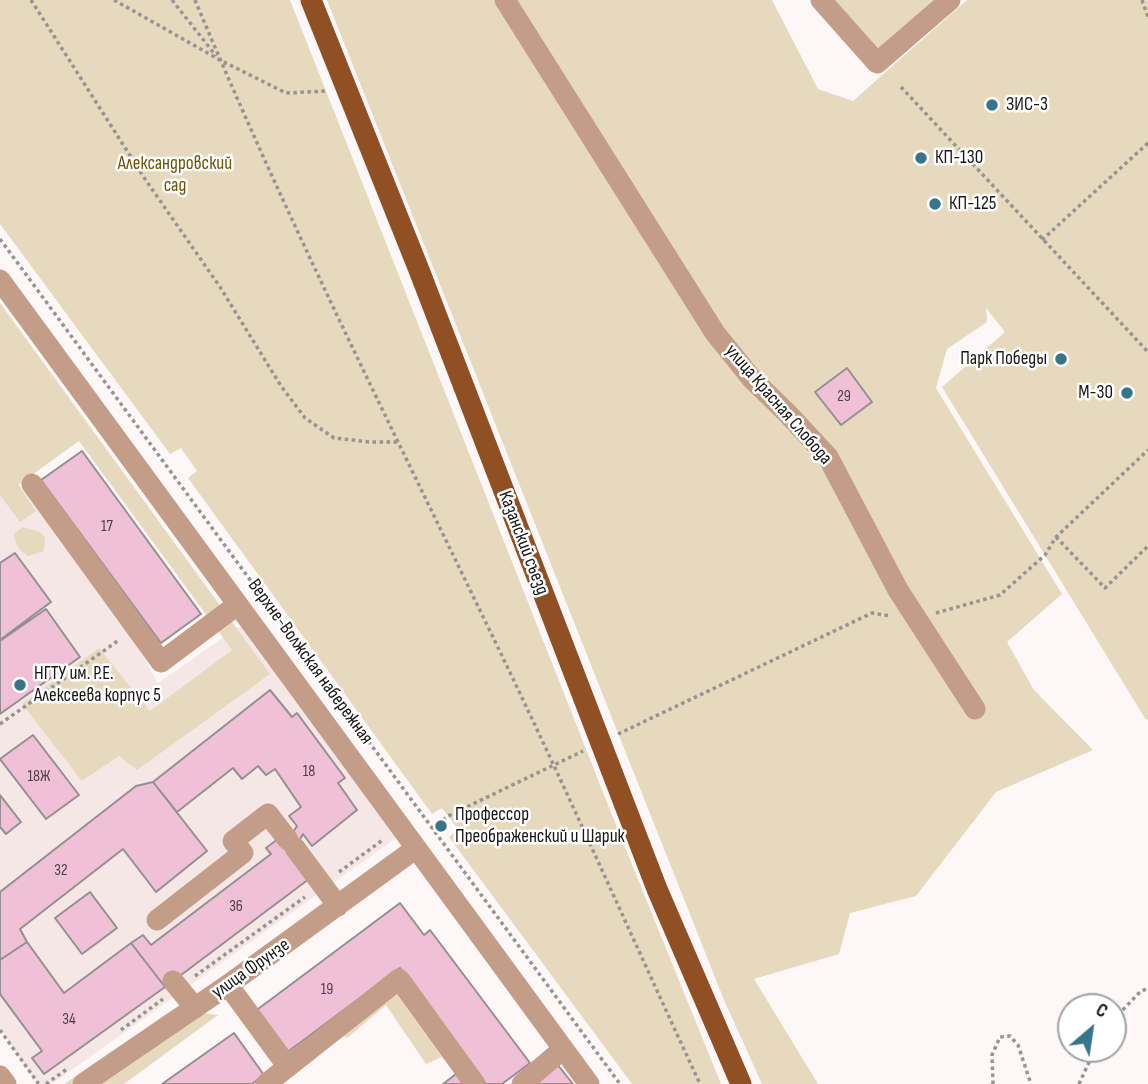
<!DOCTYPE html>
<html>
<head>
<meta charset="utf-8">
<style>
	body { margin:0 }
	#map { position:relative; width:1148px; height:1084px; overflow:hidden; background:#fdf7f7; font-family:"Sofia Sans Condensed",sans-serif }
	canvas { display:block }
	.north { position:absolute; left:1057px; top:993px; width:70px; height:70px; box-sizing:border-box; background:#fff; border:2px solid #a2a1a1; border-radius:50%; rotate:29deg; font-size:19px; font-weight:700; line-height:28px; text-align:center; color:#171515 }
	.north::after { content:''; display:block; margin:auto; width:24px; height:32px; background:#37758a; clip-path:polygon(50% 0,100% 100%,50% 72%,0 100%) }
</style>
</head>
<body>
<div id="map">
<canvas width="1148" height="1084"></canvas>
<div class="north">С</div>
</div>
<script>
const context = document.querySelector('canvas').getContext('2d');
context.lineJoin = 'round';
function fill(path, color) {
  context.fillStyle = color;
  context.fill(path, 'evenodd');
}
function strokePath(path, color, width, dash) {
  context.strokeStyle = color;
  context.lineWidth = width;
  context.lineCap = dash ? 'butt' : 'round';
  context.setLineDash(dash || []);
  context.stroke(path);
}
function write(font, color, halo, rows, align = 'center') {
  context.font = font + ' "Sofia Sans Condensed",sans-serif';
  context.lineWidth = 5;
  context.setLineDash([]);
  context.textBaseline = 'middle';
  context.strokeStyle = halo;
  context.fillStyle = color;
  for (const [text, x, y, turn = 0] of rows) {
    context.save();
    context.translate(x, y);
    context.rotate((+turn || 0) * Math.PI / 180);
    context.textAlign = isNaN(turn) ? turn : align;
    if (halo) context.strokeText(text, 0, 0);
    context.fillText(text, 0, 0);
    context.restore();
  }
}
fill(new Path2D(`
	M0,458L132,637L158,683L240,626L396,838L52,1084H37L0,1028Z`), '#f4e7e6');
fill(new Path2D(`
	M0,0H290L614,820L721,1084H632L449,837L458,829L442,808L432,814L188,478L197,471L181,448L170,454L0,224Z
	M327,0H772L818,89L853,101L967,0H1148V719L1146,720L942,387L1005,332L986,308L987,322L947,349L936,388L1062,594L1007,642L1034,690L1093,750L996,792L916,896L850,913L839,954L754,979L818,1084H762L724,1000Z
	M831,0H940L878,54Z
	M0,303L270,674L137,770L119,756L82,781L22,704L99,648L150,711L232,650L79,441L18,485L36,511L20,522L0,495Z
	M23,527L40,532L45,538L44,551L28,556C19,550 15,545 14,534Z
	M387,981L442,1057L426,1064L386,1005L347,1038L330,1025Z
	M174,1009L218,1015L124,1084H64Z`), '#e7d9bd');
const building = new Path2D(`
	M847,368L872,402L841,425L815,392Z
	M82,451L201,614L161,643L41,480Z
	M15,553L51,602L0,640V563Z
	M46,609L80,657L0,714V641Z
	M270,690L292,717L297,713L345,778L338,783L357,810L312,846L303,834L291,856L284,847L297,826L289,816L301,807L275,769L266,775L258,766L242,779L233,768L177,812L153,782Z
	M33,735L79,795L46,819L0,759Z
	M153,782L207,851L156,892L123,849L20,929L27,942L0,960V892L136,786Z
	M0,795L21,822L6,834L0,827Z
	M278,839L309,879L165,987L131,943L143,935L151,945L271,854L266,848Z
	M90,892L117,928L82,954L55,918Z
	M400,903L424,935L430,930L530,1063L502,1084H486L400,968L285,1054L254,1012Z
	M27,942L64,993L131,943L165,987L44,1074L32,1058L42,1051L0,994V960Z
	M234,1033L264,1075L252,1084H162Z
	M557,1064L573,1084H533Z
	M456,1074L463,1084H443Z`);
fill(building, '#f0c0d6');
strokePath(building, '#948f91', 2);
strokePath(new Path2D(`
	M31,0L145,179L220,287L281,386L305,418L334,438L370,442H399
	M114,0L220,60L286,93L326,91
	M172,0L216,56
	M195,0C288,223 398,440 503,658C571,799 634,942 700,1084
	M1142,0L1148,17
	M901,87L1148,352
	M0,239L620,1084
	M1042,240L1148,143
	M1056,537L1105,588L1148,546
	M936,613L1000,595L1045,555L1056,537L1148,450
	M0,724L119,640
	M618,734L872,613L891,616
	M432,829L448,816L583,751
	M339,872L384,839
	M195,976L305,897
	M1113,1020L1140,992L1148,988
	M0,1030L38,1083L41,1084
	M121,1030L163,999
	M46,1084L67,1069
	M993,1084L992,1055L1000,1037L1010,1036L1018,1045L1031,1084
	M1079,1084L1095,1049`), '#979393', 3.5, [3.5, 3.5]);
strokePath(new Path2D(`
	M505,0L715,333L752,379L787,413L828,457L898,590L975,709
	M821,0L877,63L950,0
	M0,280L589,1084
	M32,484L161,662L237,605
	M295,848L338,906
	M157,920L243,853L233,841L268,814L288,840
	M173,981L195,1008
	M228,985L288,1067
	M0,1076L6,1084
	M83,1084L228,985L415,849
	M266,1084L399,979L475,1084
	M522,1084L563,1049`), '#c39d87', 21);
strokePath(new Path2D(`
	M311,0L419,270L657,889L741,1084`), '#905024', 21);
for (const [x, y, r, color] of [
	[992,105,7,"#37758a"],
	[921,158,7,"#37758a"],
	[935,204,7,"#37758a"],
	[1061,359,7,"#37758a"],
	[1127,393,7,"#37758a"],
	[20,685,7,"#37758a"],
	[441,826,7,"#37758a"]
]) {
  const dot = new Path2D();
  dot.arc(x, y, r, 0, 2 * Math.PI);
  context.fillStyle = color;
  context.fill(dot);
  strokePath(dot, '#fff', 2.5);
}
write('16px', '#4d4045', null, [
	["29",844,397],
	["17",107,527],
	["18",309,772],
	["18Ж",39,777],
	["32",61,871],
	["36",236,907],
	["19",327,990],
	["34",69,1020]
]);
write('19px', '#171515', '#fff', [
	["ЗИС-3",1006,105],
	["КП-130",935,158],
	["КП-125",949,204],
	["Парк Победы",1047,359,"right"],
	["М-30",1113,393,"right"],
	["НГТУ им. Р.Е.",34,674],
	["Алексеева корпус 5",34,696],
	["Профессор",455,815],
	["Преображенский и Шарик",455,837]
], 'left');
write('19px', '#6e5104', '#fff', [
	["Александровский",175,164],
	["сад",175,186]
]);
write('19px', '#171515', '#fff', [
	["улица Красная Слобода",778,405,49],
	["Казанский съезд",523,543,69],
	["Верхне-Волжская набережная",310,662,54],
	["улица Фрунзе",251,969,-35]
]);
</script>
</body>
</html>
